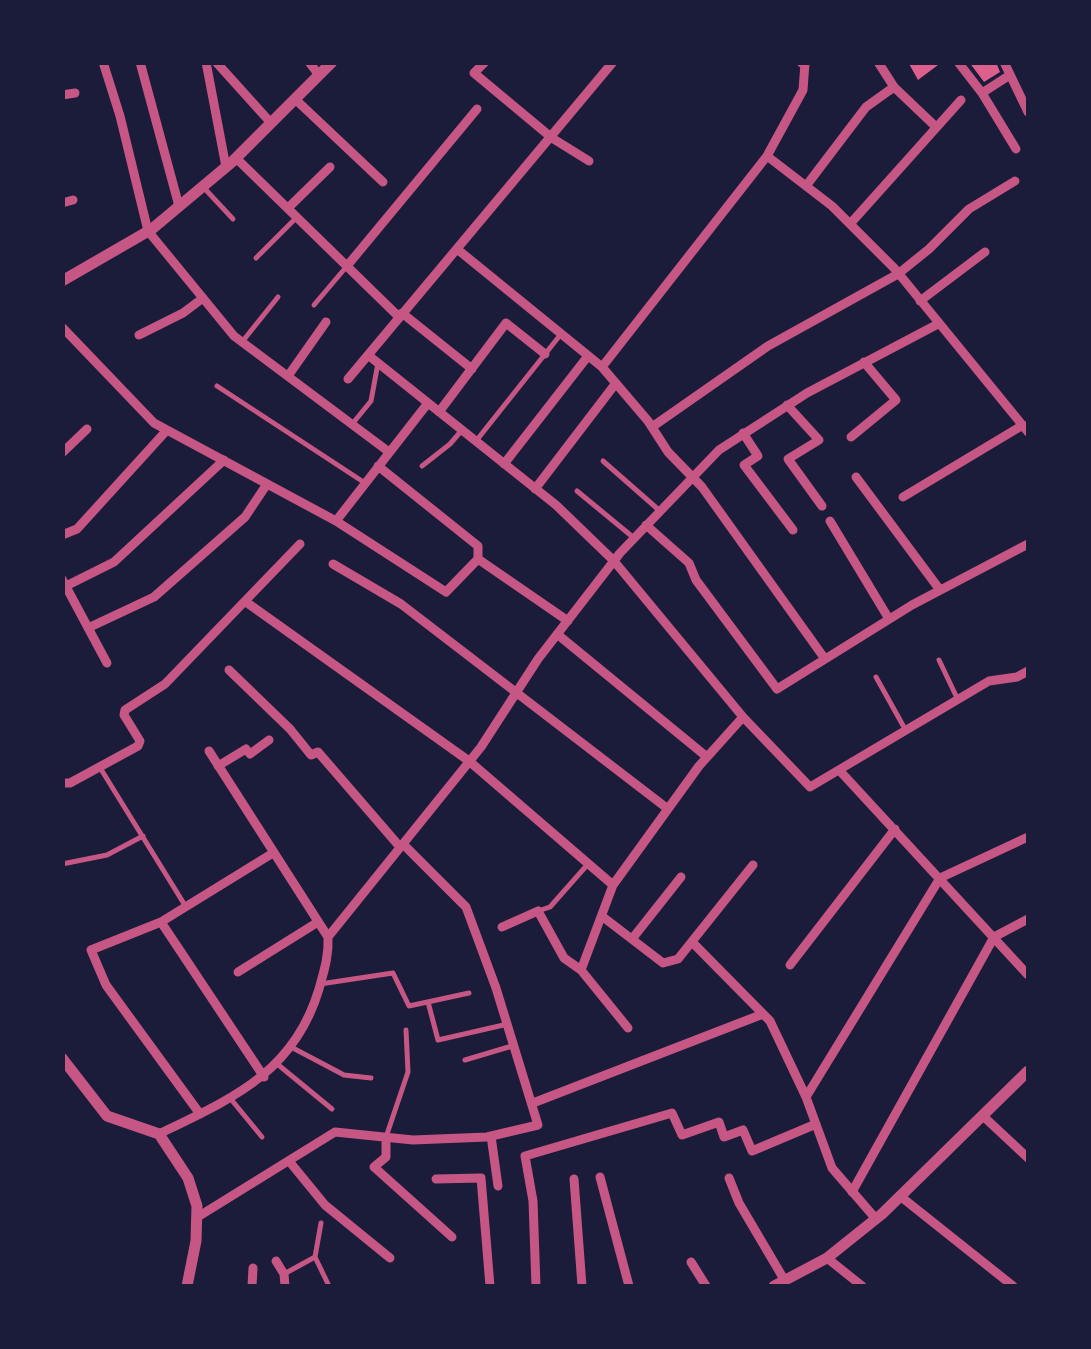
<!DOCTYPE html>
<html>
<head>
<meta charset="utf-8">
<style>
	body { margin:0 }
	#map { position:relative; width:1091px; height:1349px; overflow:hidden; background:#1b1b3a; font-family:Lora,serif }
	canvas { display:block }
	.frame { position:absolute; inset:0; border:65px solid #1b1b3a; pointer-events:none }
</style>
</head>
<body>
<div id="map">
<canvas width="1091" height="1349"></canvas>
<div class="frame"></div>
</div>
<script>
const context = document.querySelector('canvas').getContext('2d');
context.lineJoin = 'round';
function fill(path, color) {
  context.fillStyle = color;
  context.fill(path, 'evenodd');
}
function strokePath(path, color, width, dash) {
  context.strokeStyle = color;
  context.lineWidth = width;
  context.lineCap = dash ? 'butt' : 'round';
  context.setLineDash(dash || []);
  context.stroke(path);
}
fill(new Path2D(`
	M908,62H942L918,80Z
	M969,62H996L1000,72L984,82Z`), '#dd5f8e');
strokePath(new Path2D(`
	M205,189L233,219
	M256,258L297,217
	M314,305L347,266
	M242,342L278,297
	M217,386L365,483
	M353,423L371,401L378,363
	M476,441L561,334
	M603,461L660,511
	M422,466L450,444L462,430
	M577,491L634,538
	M939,660L958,700
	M876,677L905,729
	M99,766L186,907
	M62,864L107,855L143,836
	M538,911L550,907L588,864
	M320,984L393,973L409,1006L469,993
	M428,1002L438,1040L508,1024
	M291,1047L344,1075L371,1078
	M465,1060L512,1046
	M276,1063L332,1109
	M230,1098L262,1137
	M386,1137L408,1072L406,1030
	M315,1257L321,1223
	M284,1274L315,1257L329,1286`), '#c65784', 5);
strokePath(new Path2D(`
	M103,62L120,116L148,231L234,336L389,452
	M140,62L179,206
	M206,62L226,167
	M216,62L271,123
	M309,62L319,75
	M485,62L474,73L552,138L589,161
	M958,62L982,93L1016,149
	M1004,62L1028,112
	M894,87L936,127
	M982,93L1010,75
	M62,95L75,93
	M295,99L383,182
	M767,156L832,206L895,269L1028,432
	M236,158L399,317
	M806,186L866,107L894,87L878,62
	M62,203L73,200
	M288,208L330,167
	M850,224L961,100
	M457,249L602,367L648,421L668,452L702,487L825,659
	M347,266L477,109
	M920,301L985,252
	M402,313L472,369
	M62,327L154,423L336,521L428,403
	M139,335L183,313L203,298
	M368,355L556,505L614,561L743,717L810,787L989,681L1017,677L1028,671
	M602,367L767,156L803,90L805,63
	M288,376L326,322
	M348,379L613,62
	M787,405L819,440L788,459L822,506
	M439,412L506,323L545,354
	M652,427L768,346L898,274L929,249L969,209L1015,181
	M743,433L758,456L744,465L793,530
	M851,437L896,400L864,362
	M62,453L87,429
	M504,464L588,356
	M378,466L478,546V559
	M856,477L940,590
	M535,489L616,383
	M903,497L1023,425
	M336,521L446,592L478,559L568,621
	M830,521L889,619
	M646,525L689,563L696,580L777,689L912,605L1028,544
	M62,535L77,529L167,430
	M333,564L401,604L668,809
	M62,579L107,663
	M62,588L114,562L224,460
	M246,602L469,761L613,885
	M88,628L154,597L245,517L267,484
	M557,634L707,757
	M229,670L290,729L311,755L318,752L400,847
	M218,766L246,749L250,754L269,740
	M840,771L1028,975
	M62,783H70L138,746L140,741L124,715L125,710L165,684L300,544
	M603,917L663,963L678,959L753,865
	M161,922L264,1077
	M502,927L538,911L564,958L581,970
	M328,937L481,747L538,659L620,553L719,450L807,393L938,324
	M632,939L681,877
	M692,942L770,1021L806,1097L832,1168L876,1219
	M790,965L895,829
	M238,972L318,922
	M628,1028L581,970L613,885L699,766L743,717
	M806,1097L940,878L1028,837
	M533,1103L763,1014
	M200,1114L106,985L91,950L161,922L273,853
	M983,1116L1028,1158
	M159,1134C231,1099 294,1073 319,989C324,971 329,956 328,937L209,751
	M491,1136L498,1186
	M386,1137V1157L374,1167L452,1237
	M289,1161L325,1205L390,1258
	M600,1177L629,1286
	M729,1178L739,1203L785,1281
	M436,1179L481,1178L490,1286
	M574,1179L582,1286
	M852,1192L994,937L1028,919
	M900,1196L1013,1286
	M196,1218L335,1132L413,1140L487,1137L538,1125L496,988L466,907L403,844
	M827,1258L862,1286
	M276,1261L284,1274L285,1286
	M691,1262L706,1286
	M252,1286L253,1268
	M536,1286L533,1201L525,1156L672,1113L682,1135L719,1122L724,1137L743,1130L752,1151L816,1124`), '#c65784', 9);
strokePath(new Path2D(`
	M802,62H805
	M62,281L152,229L232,162L332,62
	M62,1058L107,1116L159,1134L188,1178L197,1206L196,1241L187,1286
	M774,1286L827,1258L882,1214L1028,1071`), '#c65784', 11);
</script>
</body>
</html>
